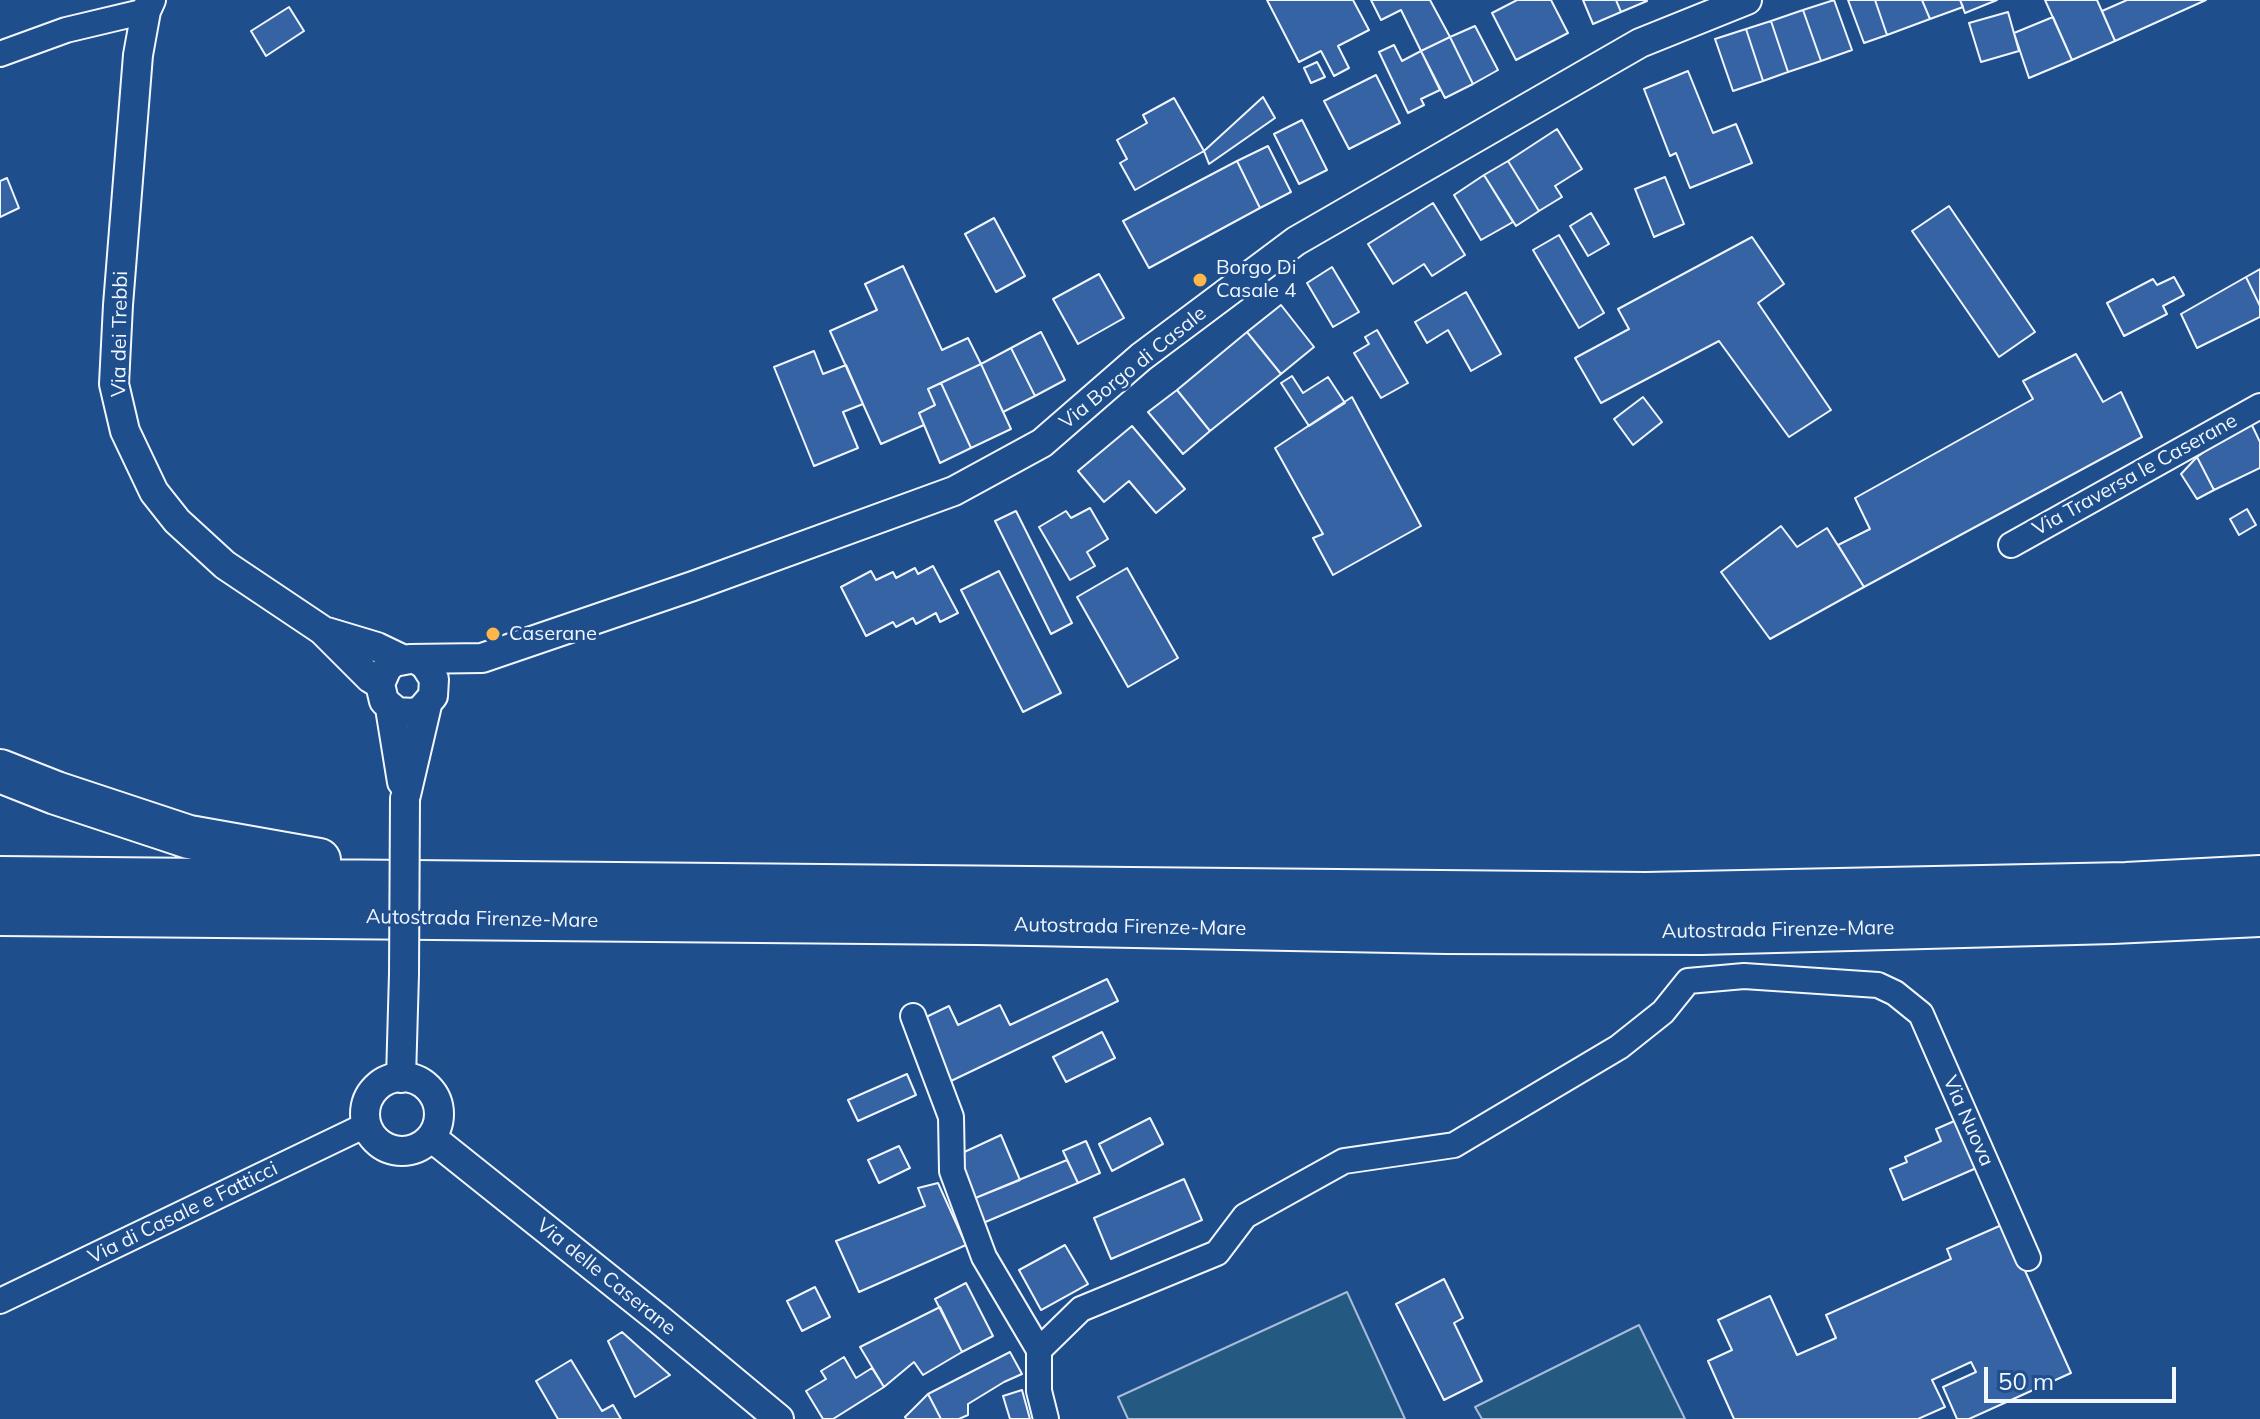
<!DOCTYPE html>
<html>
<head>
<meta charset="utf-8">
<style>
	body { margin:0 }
	#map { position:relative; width:2260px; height:1419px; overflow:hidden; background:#1f4e8c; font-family:Mulish,sans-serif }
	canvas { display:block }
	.scale { position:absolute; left:1984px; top:1367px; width:192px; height:36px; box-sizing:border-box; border:4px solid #f2f6ff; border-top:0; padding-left:10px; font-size:24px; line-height:28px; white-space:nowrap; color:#f2f6ff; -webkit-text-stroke:6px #1f4e8c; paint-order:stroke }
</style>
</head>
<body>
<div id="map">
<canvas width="2260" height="1419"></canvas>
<div class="scale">50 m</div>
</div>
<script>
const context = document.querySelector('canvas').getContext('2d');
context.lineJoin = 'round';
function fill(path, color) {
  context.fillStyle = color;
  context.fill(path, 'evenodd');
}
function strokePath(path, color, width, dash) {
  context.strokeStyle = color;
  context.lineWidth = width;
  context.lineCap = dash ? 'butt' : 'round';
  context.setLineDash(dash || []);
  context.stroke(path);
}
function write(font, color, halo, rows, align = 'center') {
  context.font = font + ' Mulish,sans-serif';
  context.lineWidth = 6;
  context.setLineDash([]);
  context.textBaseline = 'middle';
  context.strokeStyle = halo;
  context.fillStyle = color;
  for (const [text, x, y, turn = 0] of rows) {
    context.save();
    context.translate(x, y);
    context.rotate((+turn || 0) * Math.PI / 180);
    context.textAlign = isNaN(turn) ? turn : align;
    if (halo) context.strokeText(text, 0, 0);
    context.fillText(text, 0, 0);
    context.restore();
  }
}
const green = new Path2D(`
	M1347,1292L1405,1419H1128L1118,1397Z
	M1639,1325L1685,1419H1482L1475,1407Z`);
fill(green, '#245a82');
strokePath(green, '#a8bbd7', 2);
const building = new Path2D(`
	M1267,0H1353L1369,30L1338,46L1349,68L1334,76L1321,51L1299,62Z
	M1371,0H1430L1450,37L1421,51L1401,10L1381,20Z
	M1517,0H1551L1568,33L1516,60L1492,13Z
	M1583,0H1616L1621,12L1593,24Z
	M1616,0H1646L1647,1L1621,12Z
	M1834,0L1852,50L1821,61L1803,10Z
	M1848,0H1875L1887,35L1864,43Z
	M1875,0H1922L1930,19L1887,35Z
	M1922,0H1960L1963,7L1930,19Z
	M1960,0H1997L1965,13Z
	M2045,0H2097L2115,41L2072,60Z
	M2127,0H2206L2115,41L2102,11Z
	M289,7L304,31L266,56L251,31Z
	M1803,10L1821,61L1788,72L1771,21Z
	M2008,12L2019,51L1981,62L1969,23Z
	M2053,17L2072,60L2029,78L2014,33Z
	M1771,21L1788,72L1763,81L1746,29Z
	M1475,26L1498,70L1473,84L1450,37Z
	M1746,29L1763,81L1733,91L1715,39Z
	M1450,37L1473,84L1445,98L1421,51Z
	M1394,45L1402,61L1421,51L1440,90L1421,99L1424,105L1408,113L1379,52Z
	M1317,62L1325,77L1311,83L1304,68Z
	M1688,71L1713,133L1736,124L1752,163L1690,188L1676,153L1670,156L1644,89Z
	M1376,75L1400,123L1349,149L1324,101Z
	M1263,97L1275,118L1209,164L1204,151Z
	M1174,98L1204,151L1135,190L1120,163L1127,159L1117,140L1147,123L1143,115Z
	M1302,120L1327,170L1299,184L1274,134Z
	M1557,129L1582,169L1555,186L1562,197L1539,211L1508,161Z
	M1268,146L1291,192L1260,208L1237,161Z
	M1237,161L1260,208L1149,268L1123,221Z
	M1508,161L1539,211L1516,226L1484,175Z
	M1484,175L1513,222L1481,240L1454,195Z
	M1665,177L1684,224L1654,237L1635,189Z
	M7,178L19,208L0,217V181Z
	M1433,203L1465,255L1432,276L1424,264L1393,284L1368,244Z
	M1949,206L2035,332L1999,357L1912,231Z
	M1591,213L1609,244L1588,256L1570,226Z
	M994,218L1025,276L996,292L965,234Z
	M1559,235L1604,313L1579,328L1533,250Z
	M1752,237L1784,284L1758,303L1831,410L1789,437L1719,341L1601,403L1575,358L1629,329L1618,309Z
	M903,266L942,350L968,338L981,364L928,389L935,405L919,413L924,425L881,444L830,331L877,310L865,284Z
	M1332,267L1359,312L1333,327L1307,283Z
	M2260,269V306L2246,277Z
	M1099,274L1124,318L1078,344L1053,299Z
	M2174,277L2184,295L2163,306L2167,314L2124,336L2107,303L2153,279L2157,285Z
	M2246,277L2260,306V317L2197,348L2181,314Z
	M1466,292L1501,354L1471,371L1448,330L1427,343L1415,322Z
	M1281,305L1314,347L1281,374L1247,332Z
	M1377,330L1408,383L1381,398L1354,353L1369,344L1365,337Z
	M1041,332L1065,380L1035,396L1011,348Z
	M1247,332L1281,374L1210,431L1177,390Z
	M1011,348L1035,396L1003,412L981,364Z
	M814,351L823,374L846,365L863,404L843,412L858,448L814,466L774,367Z
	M2076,354L2103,402L2121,392L2142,437L1864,587L1838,545L1870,529L1855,498L2033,399L2023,381Z
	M981,364L1011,429L971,448L941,383Z
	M1292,376L1303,393L1328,377L1345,403L1309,426L1281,383Z
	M941,383L971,448L940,463L919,413L935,405L928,389Z
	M1177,390L1210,431L1183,454L1148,412Z
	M1352,397L1421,526L1333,575L1313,538L1323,534L1275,448Z
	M1643,397L1662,422L1633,445L1614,419Z
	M2249,419L2260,442V468L2214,490L2197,457Z
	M1132,426L1185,489L1156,513L1129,481L1104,502L1078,471Z
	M2197,457L2214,490L2197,499L2181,474Z
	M1090,508L1108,539L1087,552L1095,566L1070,580L1039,527L1066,511L1071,518Z
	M2247,509L2256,525L2239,535L2230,519Z
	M1016,511L1072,623L1051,634L995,521Z
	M1781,526L1797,547L1827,528L1864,587L1770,639L1721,572Z
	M933,566L958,613L940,622L936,613L916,624L913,618L896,627L893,622L866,636L841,587L871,571L876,580L893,572L896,578L915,568L918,574Z
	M1127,568L1178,658L1128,687L1077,597Z
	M999,571L1061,693L1023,712L961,590Z
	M1107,979L1118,1001L951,1081L922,1019L949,1006L958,1025L1000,1005L1010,1025Z
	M1102,1032L1115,1058L1066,1082L1053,1057Z
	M907,1074L916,1095L858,1121L848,1100Z
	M1150,1118L1163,1144L1112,1171L1099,1144Z
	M1959,1119L1981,1166L1903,1200L1890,1169L1907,1162L1905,1157L1941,1141L1936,1129Z
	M1001,1135L1020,1180L973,1199L960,1154Z
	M1086,1141L1100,1173L1078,1183L1063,1151Z
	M899,1146L910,1168L879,1183L868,1160Z
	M1067,1160L1078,1183L983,1223L973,1199Z
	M1184,1179L1202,1220L1111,1259L1094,1218Z
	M938,1183L966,1245L859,1292L836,1241L925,1206L918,1188Z
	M2004,1224L2071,1373L1969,1419H1957L1943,1387L1976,1372L1971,1362L1932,1380L1945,1407L1918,1419H1734L1708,1361L1732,1350L1718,1320L1770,1296L1797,1355L1836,1338L1826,1315L1951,1259L1947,1249Z
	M1065,1245L1088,1284L1041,1310L1019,1270Z
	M1444,1279L1463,1318L1454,1323L1482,1381L1444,1400L1396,1304Z
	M966,1283L993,1336L962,1352L935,1299Z
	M815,1287L830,1317L802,1331L787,1301Z
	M940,1307L962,1352L923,1375L914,1362L884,1387L860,1347Z
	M622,1332L670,1375L635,1397L608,1341Z
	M1010,1352L1022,1374L1004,1382L968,1404V1415L959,1419H941L928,1394Z
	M844,1357L856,1378L872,1368L884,1387L833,1419H823L806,1391L826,1379L821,1371Z
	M571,1360L602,1411L613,1405L621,1419H558L536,1381Z
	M1022,1390L1030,1419H1010L1003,1396Z
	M928,1394L941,1419H906L905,1417Z`);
fill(building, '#3563a3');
strokePath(building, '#f2f6ff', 2);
const minor = new Path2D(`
	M0,54L66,30L146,11
	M2011,545L2260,406
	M913,1016L951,1117L952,1171L984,1257L1039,1350
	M0,1301L366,1125
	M1046,1419L1039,1391V1350L1081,1309L1217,1253L1245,1216L1344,1161L1454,1145L1619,1047L1663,1012L1688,981L1744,976L1878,985L1895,993L1921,1014L2028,1258`);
const tertiary = new Path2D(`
	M151,0L146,11L138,55L118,305L114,384L125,431L154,492L177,521L225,565L322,630L370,678L380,684
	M327,632L377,647L402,659
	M417,660L425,665L434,679L433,696L421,710L413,713L397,712L384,701L380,684L387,668L394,662L410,659L482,658L693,586L954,491L1042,443L1141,357L1296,241L1640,43L1747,0
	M390,708L402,782
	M405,799L427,705
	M365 1114a37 37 0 1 1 74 0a37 37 0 1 1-74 0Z
	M401,1078L404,974
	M431,1137L660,1320L779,1419`);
const motorway = new Path2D(`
	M0,771L56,793L189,837L319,860
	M0,878L1646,894L2126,884L2260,877
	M0,914L977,923L1446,932L1701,933L2113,922L2260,915`);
strokePath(minor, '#f2f6ff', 28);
strokePath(tertiary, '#f2f6ff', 32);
strokePath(motorway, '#f2f6ff', 46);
strokePath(minor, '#1f4e8c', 24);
strokePath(tertiary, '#1f4e8c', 28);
strokePath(motorway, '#1f4e8c', 42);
const tertiaryBridge = new Path2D(`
	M404,974L405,799`);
strokePath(tertiaryBridge, '#f2f6ff', 32, []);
strokePath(tertiaryBridge, '#1f4e8c', 28);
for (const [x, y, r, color] of [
	[1200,280,8,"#ffb74d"],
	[493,634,8,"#ffb74d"]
]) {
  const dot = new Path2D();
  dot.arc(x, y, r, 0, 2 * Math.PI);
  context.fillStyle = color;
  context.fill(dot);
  strokePath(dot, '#1f4e8c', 3);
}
write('20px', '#f2f6ff', '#1f4e8c', [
	["Borgo Di",1216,268],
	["Casale 4",1216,291],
	["Caserane",509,634]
], 'left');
write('20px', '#f2f6ff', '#1f4e8c', [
	["Via dei Trebbi",120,334,-89],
	["Via Borgo di Casale",1133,368,-39],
	["Via Traversa le Caserane",2135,475,-29],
	["Autostrada Firenze-Mare",482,919,1],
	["Autostrada Firenze-Mare",1130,927,1],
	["Autostrada Firenze-Mare",1778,930,-1],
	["Via Nuova",1968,1121,66],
	["Via di Casale e Fatticci",183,1213,-26],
	["Via delle Caserane",606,1277,39]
]);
</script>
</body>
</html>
